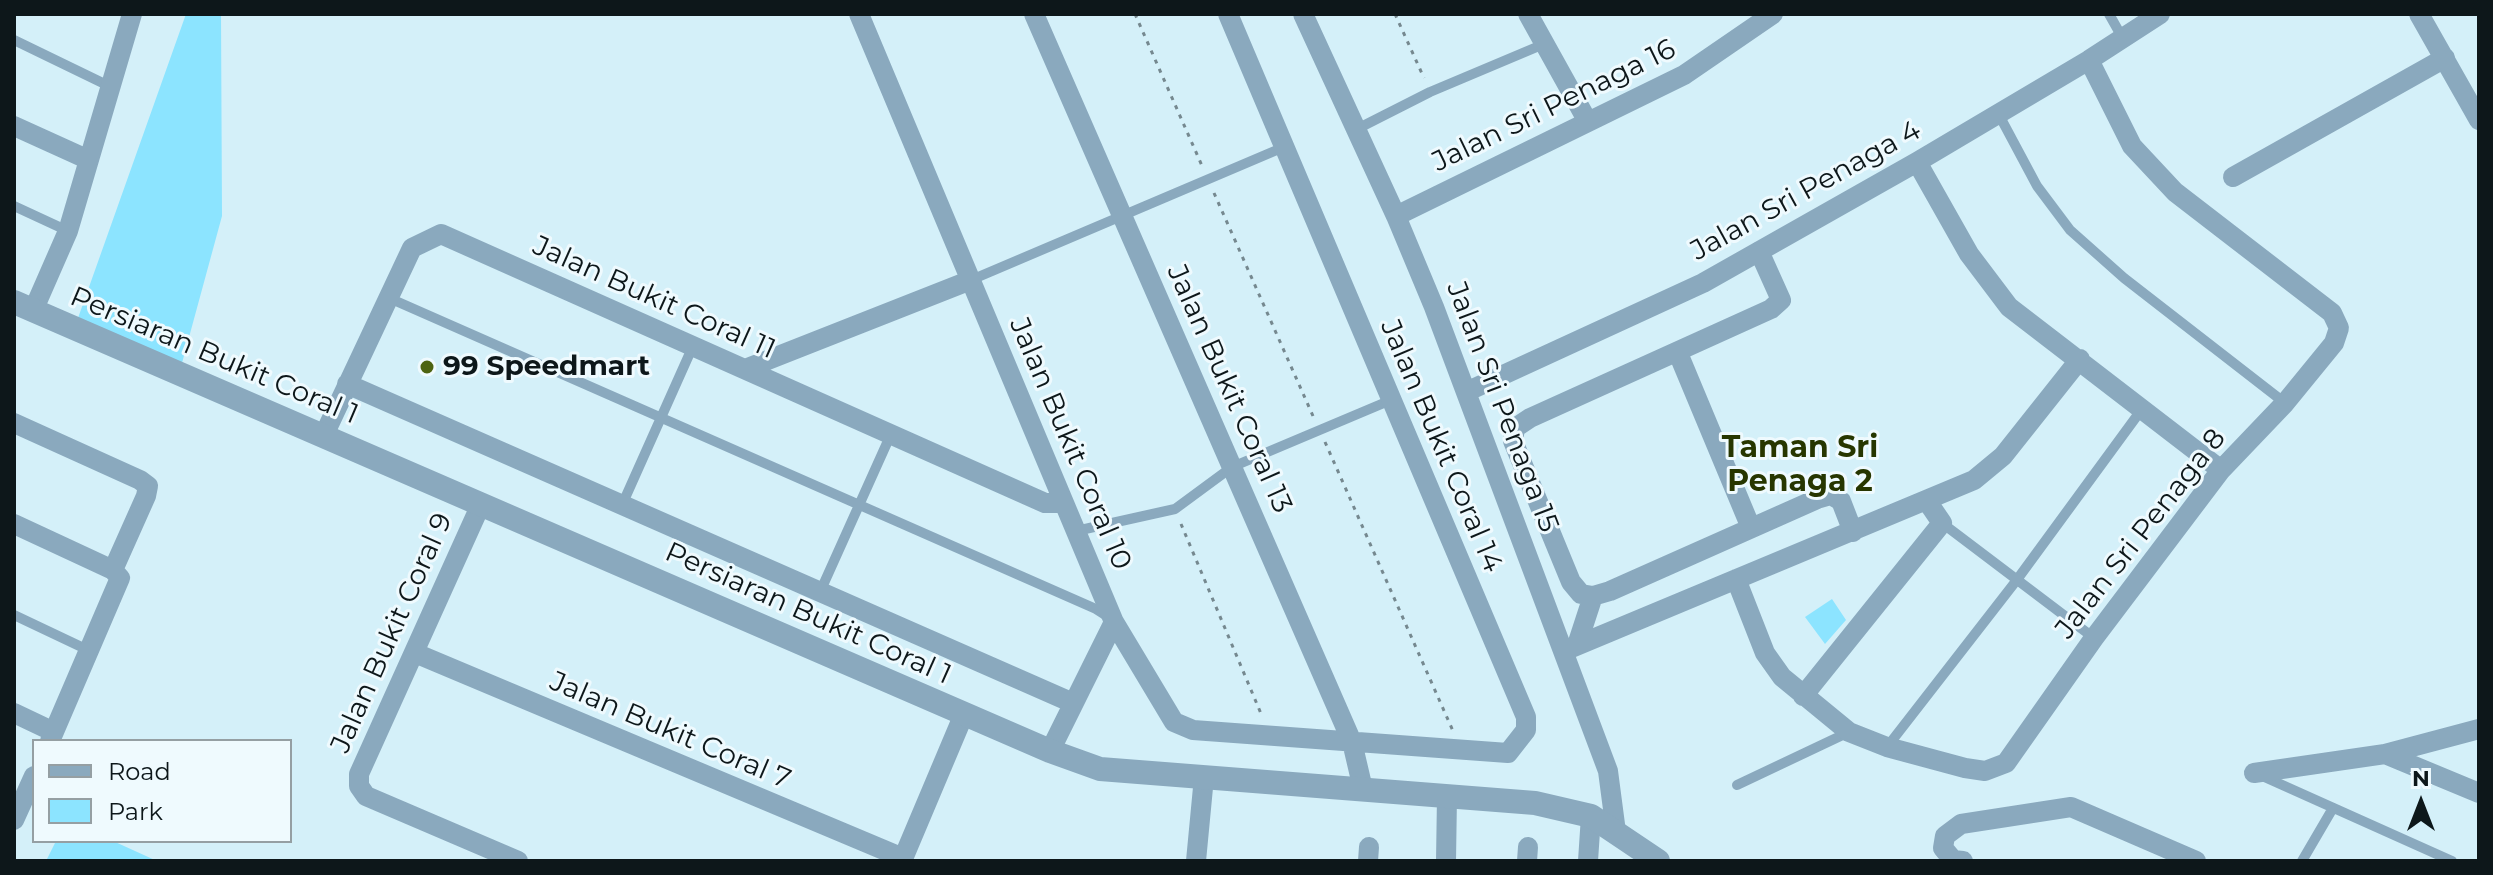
<!DOCTYPE html>
<html>
<head>
<meta charset="utf-8">
<style>
	body { margin:0 }
	#map { position:relative; width:2493px; height:875px; overflow:hidden; background:#d4f0f9; font-family:Montserrat,sans-serif }
	canvas { display:block }
	.frame { position:absolute; inset:0; border:16px solid #0d171a; pointer-events:none }
	.legend { position:absolute; left:32px; top:739px; width:260px; height:104px; box-sizing:border-box; background:#effafe; border:2px solid #959fa3; margin:0; padding:10px 14px; list-style:none; font-size:24px; color:#0d171a }
	.legend li { display:flex; align-items:center; gap:16px; height:40px }
	.legend b { width:40px; border:2px solid #959fa3 }
	.north { position:absolute; left:2381px; top:763px; width:80px; height:80px; -webkit-text-stroke:6px #effafe; paint-order:stroke; rotate:0deg; font-size:22px; font-weight:700; line-height:32px; text-align:center; color:#0d171a }
	.north::after { content:''; display:block; margin:auto; width:28px; height:36px; background:#0d171a; clip-path:polygon(50% 0,100% 100%,50% 72%,0 100%) }
</style>
</head>
<body>
<div id="map">
<canvas width="2493" height="875"></canvas>
<div class="frame"></div>
<ul class="legend">
<li><b style="height:10px;background:#8aa9be"></b>Road</li>
<li><b style="height:22px;background:#8ce4ff"></b>Park</li>
</ul>
<div class="north">N</div>
</div>
<script>
const context = document.querySelector('canvas').getContext('2d');
context.lineJoin = 'round';
function fill(path, color) {
  context.fillStyle = color;
  context.fill(path, 'evenodd');
}
function strokePath(path, color, width, dash) {
  context.strokeStyle = color;
  context.lineWidth = width;
  context.lineCap = dash ? 'butt' : 'round';
  context.setLineDash(dash || []);
  context.stroke(path);
}
function write(font, color, halo, rows, align = 'center') {
  context.font = font + ' Montserrat,sans-serif';
  context.lineWidth = 6;
  context.setLineDash([]);
  context.textBaseline = 'middle';
  context.strokeStyle = halo;
  context.fillStyle = color;
  for (const [text, x, y, turn = 0] of rows) {
    context.save();
    context.translate(x, y);
    context.rotate((+turn || 0) * Math.PI / 180);
    context.textAlign = isNaN(turn) ? turn : align;
    if (halo) context.strokeText(text, 0, 0);
    context.fillText(text, 0, 0);
    context.restore();
  }
}
fill(new Path2D(`
	M186,14H221L222,216L182,363L78,318Z
	M1832,599L1846,620L1825,644L1805,617Z
	M56,841H113L157,861H46Z`), '#8ce4ff');
strokePath(new Path2D(`
	M1135,14L1203,168
	M1395,14L1424,78
	M1214,193L1313,416
	M1325,442L1453,731
	M1181,524L1262,716`), '#75888f', 3, [4, 6]);
strokePath(new Path2D(`
	M2109,14L2122,37
	M14,40L111,87
	M1998,113L2037,186L2070,230L2124,278L2285,403
	M1355,130L1430,92L1544,44
	M14,206L68,231
	M971,280L1284,147
	M389,298L1096,609L1107,616
	M622,505L693,346
	M1942,523L2094,638
	M1076,531L1175,509L1232,467L1391,400
	M820,592L891,434
	M14,615L90,651
	M1887,747L2016,581L2142,409
	M2260,775L2452,861
	M1737,785L1849,732
	M2302,861L2333,808`), '#8aa9be', 10);
strokePath(new Path2D(`
	M859,14L1114,622L1174,722L1193,730L1508,753L1526,730V717L1228,14
	M1034,14L1352,742L1363,789
	M1303,14L1396,216L1434,307L1608,771L1616,832
	M1528,14L1588,122
	M2419,14L2479,120
	M14,126L89,160
	M1917,162L1969,254L2009,307L2221,470
	M2233,177L2445,58
	M1396,216L1684,75L1773,14
	M1759,251L1781,300L1771,309L1530,418L1515,428L1513,441L1571,582L1581,594L1593,596L1610,591L1817,499L1831,495L1841,501L1853,532
	M33,311L68,231L132,14
	M1678,353L1751,528
	M745,369L971,280
	M347,384L1073,703
	M1466,392L1703,283L1917,162L2089,60L2160,14
	M14,423L140,480L148,486L146,496L113,570
	M324,435L412,248L441,234L1045,503H1064
	M481,504L359,774V786L366,796L518,861
	M14,524L113,570L120,578L50,741
	M1736,579L1765,653L1782,677L1849,732L1887,747L1965,768L1985,771L2006,763L2094,638L2221,470L2285,403L2334,343L2339,328L2332,313L2175,192L2132,146L2089,60
	M1577,645L1593,596
	M1564,651L1974,480L2003,456L2080,359
	M415,653L903,858
	M1803,696L1942,523L1927,501
	M14,713L54,732
	M1050,751L1114,622
	M2385,754L2479,793
	M2254,773L2385,754L2479,729
	M14,820L34,776
	M902,861L964,714
	M1196,861L1204,777
	M1368,861L1369,847
	M1446,861L1447,796
	M1527,861L1528,847
	M1588,861L1591,816
	M1963,861L1953,860L1943,848L1945,836L1961,824L2071,807L2196,861`), '#8aa9be', 20);
strokePath(new Path2D(`
	M14,302L1050,751L1100,769L1535,803L1591,816L1658,861`), '#8aa9be', 24);
for (const [x, y, r, color] of [
	[427,367,8,"#4d6412"]
]) {
  const dot = new Path2D();
  dot.arc(x, y, r, 0, 2 * Math.PI);
  context.fillStyle = color;
  context.fill(dot);
  strokePath(dot, '#effafe', 3);
}
write('28px', '#0d171a', '#effafe', [
	["Jalan Sri Penaga 16",1554,106,-26],
	["Jalan Sri Penaga 4",1806,191,-29],
	["Jalan Bukit Coral 11",654,298,24],
	["Persiaran Bukit Coral 1",214,356,23],
	["Jalan Bukit Coral 13",1229,389,66],
	["Jalan Sri Penaga 15",1502,407,69],
	["Jalan Bukit Coral 10",1070,444,67],
	["Jalan Bukit Coral 14",1441,446,67],
	["Jalan Sri Penaga 8",2141,534,-52],
	["Persiaran Bukit Coral 1",808,614,24],
	["Jalan Bukit Coral 9",392,633,-66],
	["Jalan Bukit Coral 7",670,731,23]
]);
write('bold 28px', '#0d171a', '#effafe', [
	["99 Speedmart",443,367]
], 'left');
write('bold 30px', '#273600', '#effafe', [
	["Taman Sri",1800,448],
	["Penaga 2",1800,482]
]);
</script>
</body>
</html>
